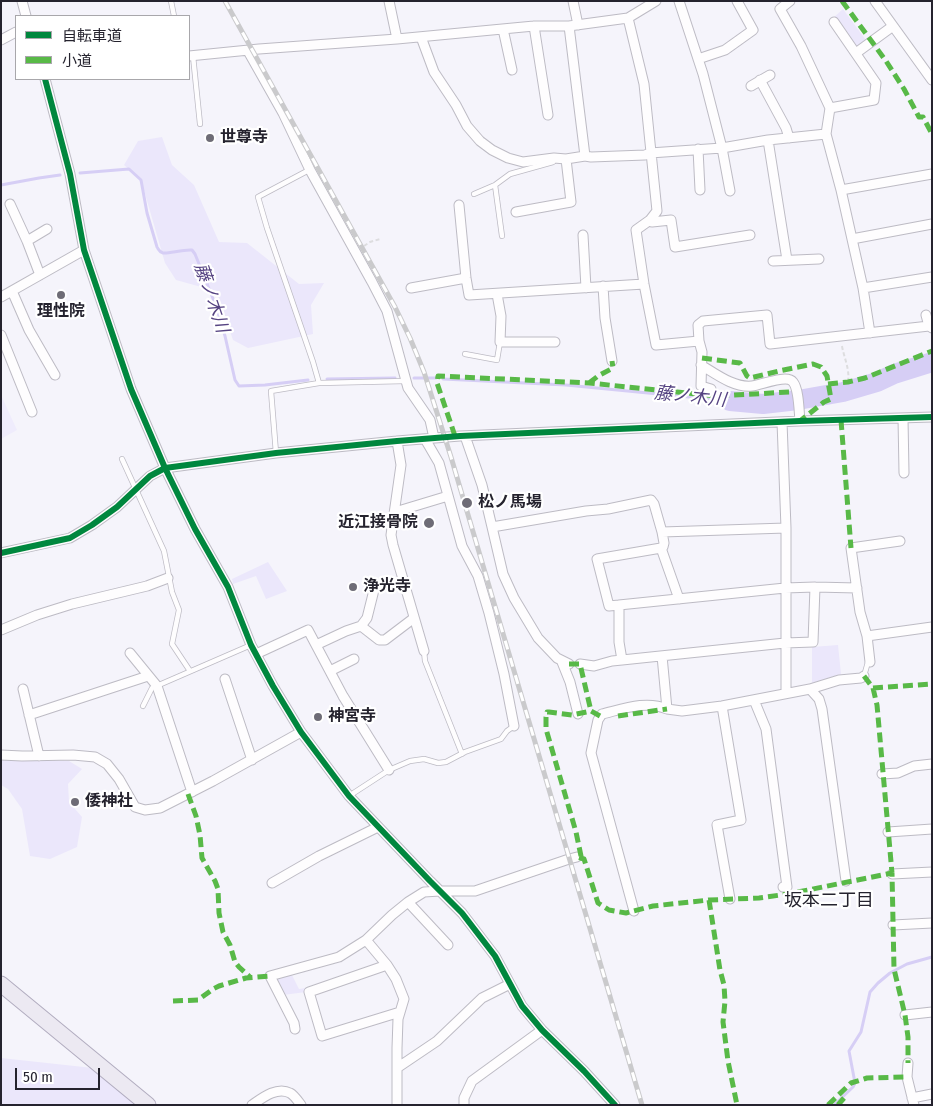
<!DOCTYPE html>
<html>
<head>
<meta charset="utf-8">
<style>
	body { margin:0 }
	#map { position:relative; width:933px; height:1106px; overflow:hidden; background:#f5f4fb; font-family:"Fira Sans Condensed","Noto Sans JP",sans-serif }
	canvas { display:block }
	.frame { position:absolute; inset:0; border:2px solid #25232e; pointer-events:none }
	.legend { position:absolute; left:15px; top:15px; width:175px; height:65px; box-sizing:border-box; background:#fff; border:1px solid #a8a7ab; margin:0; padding:6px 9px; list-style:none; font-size:15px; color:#25232e }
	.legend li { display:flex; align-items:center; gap:10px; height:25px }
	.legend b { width:25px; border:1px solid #a8a7ab }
	.scale { position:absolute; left:15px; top:1068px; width:85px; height:22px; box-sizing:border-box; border:2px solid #25232e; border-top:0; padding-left:6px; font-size:15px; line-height:18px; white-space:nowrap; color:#25232e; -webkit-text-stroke:4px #fff; paint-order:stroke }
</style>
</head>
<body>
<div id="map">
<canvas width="933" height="1106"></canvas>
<div class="frame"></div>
<ul class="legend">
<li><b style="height:6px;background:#00873e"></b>自転車道</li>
<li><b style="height:6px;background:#58b947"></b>小道</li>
</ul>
<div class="scale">50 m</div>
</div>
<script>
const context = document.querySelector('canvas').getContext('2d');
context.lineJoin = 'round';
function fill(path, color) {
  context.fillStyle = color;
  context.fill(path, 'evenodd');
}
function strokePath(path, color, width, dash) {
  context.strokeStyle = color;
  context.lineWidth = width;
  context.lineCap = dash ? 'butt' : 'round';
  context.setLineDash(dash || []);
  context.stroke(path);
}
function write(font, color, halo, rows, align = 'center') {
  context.font = font + ' "Fira Sans Condensed","Noto Sans JP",sans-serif';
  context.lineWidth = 4.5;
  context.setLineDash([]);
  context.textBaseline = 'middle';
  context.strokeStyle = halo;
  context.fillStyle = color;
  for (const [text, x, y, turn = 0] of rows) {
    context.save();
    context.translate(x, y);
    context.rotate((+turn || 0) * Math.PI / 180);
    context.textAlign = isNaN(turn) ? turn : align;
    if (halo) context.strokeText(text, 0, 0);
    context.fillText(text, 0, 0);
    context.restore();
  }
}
fill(new Path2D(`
	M1,395L17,430L1,439Z`), '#efecfc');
fill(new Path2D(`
	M843,9L868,43L855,53L832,19Z
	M162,137L172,165L194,185L219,242L247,243L299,284L324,283L311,305L313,334L248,348L233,340L216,291L176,280L165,263L141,180L124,165L138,141Z
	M268,562L287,591L266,599L256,576L233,584L232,579Z
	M838,645L841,674L812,683V647Z
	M1,760L69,761L82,769L68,784L69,802L82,817L77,847L50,859L30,856L22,809L8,789L1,785Z
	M291,973L299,989L306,988V992L283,995L275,978Z
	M1,1058L93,1068L140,1105H1Z`), '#ebe7fb');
strokePath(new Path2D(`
	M80,173L129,169L141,180L147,213L157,247C159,250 159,252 163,253C168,254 184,249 192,250L195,254L216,306L225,336L235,380L239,386L265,385L308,380
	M1,185L39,178L60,175
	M414,378H436
	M327,379L395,378
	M443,379L566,385L730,401
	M834,1105L853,1087L855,1083L849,1051L861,1032L870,992L878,983L890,973L907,964L932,957`), '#d6cef5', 3);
strokePath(new Path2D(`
	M730,401L763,404L798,400L843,392L877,382L894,374L932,362`), '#d6cef5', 20);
const lane = new Path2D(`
	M171,1L174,16
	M193,56L200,124
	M309,170L258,197L267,228L313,362L319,383
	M495,185L502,236
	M474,194L495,185L510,174L553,162
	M465,354L497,360L500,342
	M276,453L271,391L319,383L406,381
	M122,459L164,551L172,592L179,610L172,644L190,671
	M424,651L425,661L462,754
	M864,676L868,662H870
	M143,706L152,688L251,645
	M349,796L389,770L410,761L424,759L438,763L446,762L465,752L501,739L507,731L514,726`);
const street = new Path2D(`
	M22,1L26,16
	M389,1L397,39
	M573,1L578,25
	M679,1L703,74L722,148L730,191
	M790,1L780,9L801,46L830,108L826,134L841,190
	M875,1L932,80
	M628,18L644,84L657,211L650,220L636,230L644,284L656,345L699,341
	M534,26L548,115
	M569,26L585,156
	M503,29L512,70
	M421,37L434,72L456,105L467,126L480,141L492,150L508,158L523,162L554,158L566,159L585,156L591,157L645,155L650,153L722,148L768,140L826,134
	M1,40L16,32
	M248,51L283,113L310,170L372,282L387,311L408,388L430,420L434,438
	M856,53L893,26
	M189,56L259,49L397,39L534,26H569L628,18L656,1
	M698,59L725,50L753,30L737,1
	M45,79L70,174L84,250L131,389L165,468L195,529L228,587L251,645L273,686L301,732L349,796L430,881L462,913L495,956L522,1006L542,1030L584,1071L615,1105
	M760,80L786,128L789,138
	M751,86L770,75
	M830,108L874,100L876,83L834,22
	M768,140L787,260
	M698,149L700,190
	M10,204L27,241L40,275
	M459,205L466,278L469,295L644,284
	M516,212L571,202L566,159
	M650,220L652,222L671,220L675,247L750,235
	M583,235L586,288
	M852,239L932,224
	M27,241L47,229
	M773,261L819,259
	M603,286L605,318L612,361
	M411,288L466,278
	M863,288L932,277
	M12,291L29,330L55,375
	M497,294L501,316L500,342H555
	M1,297L84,250
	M926,315L929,326L932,328
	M870,333L863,288L841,190L932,174
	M1,335L32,412
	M701,365C716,374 734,388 752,386C761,385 787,374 793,382C799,389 799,412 800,421
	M711,389L701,386L702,352L699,341L698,325L703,321L767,315L770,344L929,326
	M903,418L904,473
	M782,422L786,528V693
	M465,436L482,485L492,527L586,511L608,509L651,500L654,504L662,532L786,528
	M425,439L439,463L462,546L478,576L489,613L504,674L514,726
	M397,441L401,465L391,535L393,545L424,651
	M395,512L448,496
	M492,527L503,574L514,598L538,638L557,658L569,664
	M662,532L664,543L663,547L661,548L679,599
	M1,553L70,538L92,525L117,507L150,476L165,468L276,453L397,441L460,436L800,421L932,417
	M815,587L813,642L785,643L622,660L619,642V605L785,588L815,587L857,588
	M619,605L609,606L597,559L661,548
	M361,626L367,618L374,590
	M1,630L37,615L72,604L147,586L168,578
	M867,636L932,627
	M316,645L346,631L361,626L379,640H385L414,618
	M130,653L157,686L192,792
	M256,654L308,630L343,696L389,770
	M562,662L570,682L578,714
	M870,662L867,636L860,612L851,548L900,541
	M580,664L594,666L612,661L622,660
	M330,671L354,659
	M225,679L252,760
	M23,689L39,756
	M810,689L839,680L861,678L864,676
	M754,700L766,729L787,887H783
	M722,706L741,820L717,825L730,899
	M667,709L682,711L722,706L810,689L819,699L822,709L846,881
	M29,715L148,676
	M1,755L22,756L73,755L95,757L107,764L119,779L135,807L145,810L160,808L213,781L301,732
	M882,774L898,773L914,766L932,764
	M888,832L932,829
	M892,874L932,872
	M272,883L319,856L378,827
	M408,902L448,945
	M634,911L591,753L598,720L602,714C623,709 646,700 667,709L662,656
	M893,925L932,923
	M366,940L387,965L396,979L404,999L398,1019L397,1048V1105
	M387,965L309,992L322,1036L400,1012
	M905,1015L932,1012
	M295,1029L294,1023L270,976L339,957L366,940L392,915L408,902L424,892L440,891H475L569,859L577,857
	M908,1063L907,1077L914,1105
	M397,1068L437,1041L482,998L510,984
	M912,1098L932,1094
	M252,1105C262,1098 277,1086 290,1093C294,1095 298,1101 301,1105
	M464,1105V1098L472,1081L542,1030`);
const primary = new Path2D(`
	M1,984L148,1105`);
strokePath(lane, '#bdbbc4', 6);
strokePath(street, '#bdbbc4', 11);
strokePath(primary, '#b1acbf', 17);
strokePath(new Path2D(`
	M364,246L370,242L380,239
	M842,346C844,358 850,369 848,382`), '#dddddf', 2, [4, 2.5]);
strokePath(lane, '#fefdfe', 4.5);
strokePath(street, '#fefdfe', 9);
strokePath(primary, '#ece9f2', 15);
const rail = new Path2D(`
	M225,1L395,307L410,338L424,372L451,457L642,1105`);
strokePath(rail, '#cacacc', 5);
strokePath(rail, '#fff', 3, [9]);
strokePath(new Path2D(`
	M842,1L886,61L904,89L919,117H923L932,134
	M702,358L740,363L747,376L750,378L779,371L813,364L821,367L827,376L831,399L824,402L800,421
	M589,383L598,376L613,368L612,361
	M828,384L848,382L865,378L932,351
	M841,420L851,548
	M455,436L437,383L438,376L589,383L716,396L790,392
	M569,664H580L591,711
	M864,676L873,688L877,705L892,873
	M873,688L932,684
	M600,716L591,711L572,715L549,712H547L546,717V729L576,832L581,856L577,857L584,859L598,903L609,910L626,913L653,906L709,900L759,898L788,894L892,873L894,969L905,1015L908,1037V1063
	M618,716L667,709
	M188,794L196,816L200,835L202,858L215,881L218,889L219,913L223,932L230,945L235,962L239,967L250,977
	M709,900L720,970L724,985L725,1001L723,1022L728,1061L737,1105
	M173,1001L198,1000L213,989L219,986L246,978L270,976
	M828,1105L851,1083L867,1078L907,1077
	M838,1105L844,1098`), '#58b947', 5, [10, 5]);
strokePath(new Path2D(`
	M45,79L70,174L84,250L131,389L165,468L195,529L228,587L251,645L273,686L301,732L349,796L430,881L462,913L495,956L522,1006L542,1030L584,1071L615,1105
	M1,553L70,538L92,525L117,507L150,476L165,468L276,453L397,441L460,436L800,421L932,417`), '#00873e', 6);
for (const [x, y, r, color] of [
	[210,138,5,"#6e6c76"],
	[61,295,5,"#6e6c76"],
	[467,503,6,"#6e6c76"],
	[429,523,6,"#6e6c76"],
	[353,587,5,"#6e6c76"],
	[318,717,5,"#6e6c76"],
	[75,802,5,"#6e6c76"]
]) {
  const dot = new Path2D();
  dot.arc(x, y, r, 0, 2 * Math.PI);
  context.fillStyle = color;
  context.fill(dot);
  strokePath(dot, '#fff', 2);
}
write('bold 16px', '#25232e', '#fff', [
	["世尊寺",220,138],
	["理性院",61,312,"center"],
	["松ノ馬場",478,503],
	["近江接骨院",418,523,"right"],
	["浄光寺",363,587],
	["神宮寺",328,717],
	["倭神社",85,802]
], 'left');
write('italic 18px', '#554382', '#fff', [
	["藤ノ木川",211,298,71],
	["藤ノ木川",690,397,6]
]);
write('18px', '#25232e', '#fff', [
	["坂本二丁目",829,901]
]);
</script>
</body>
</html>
